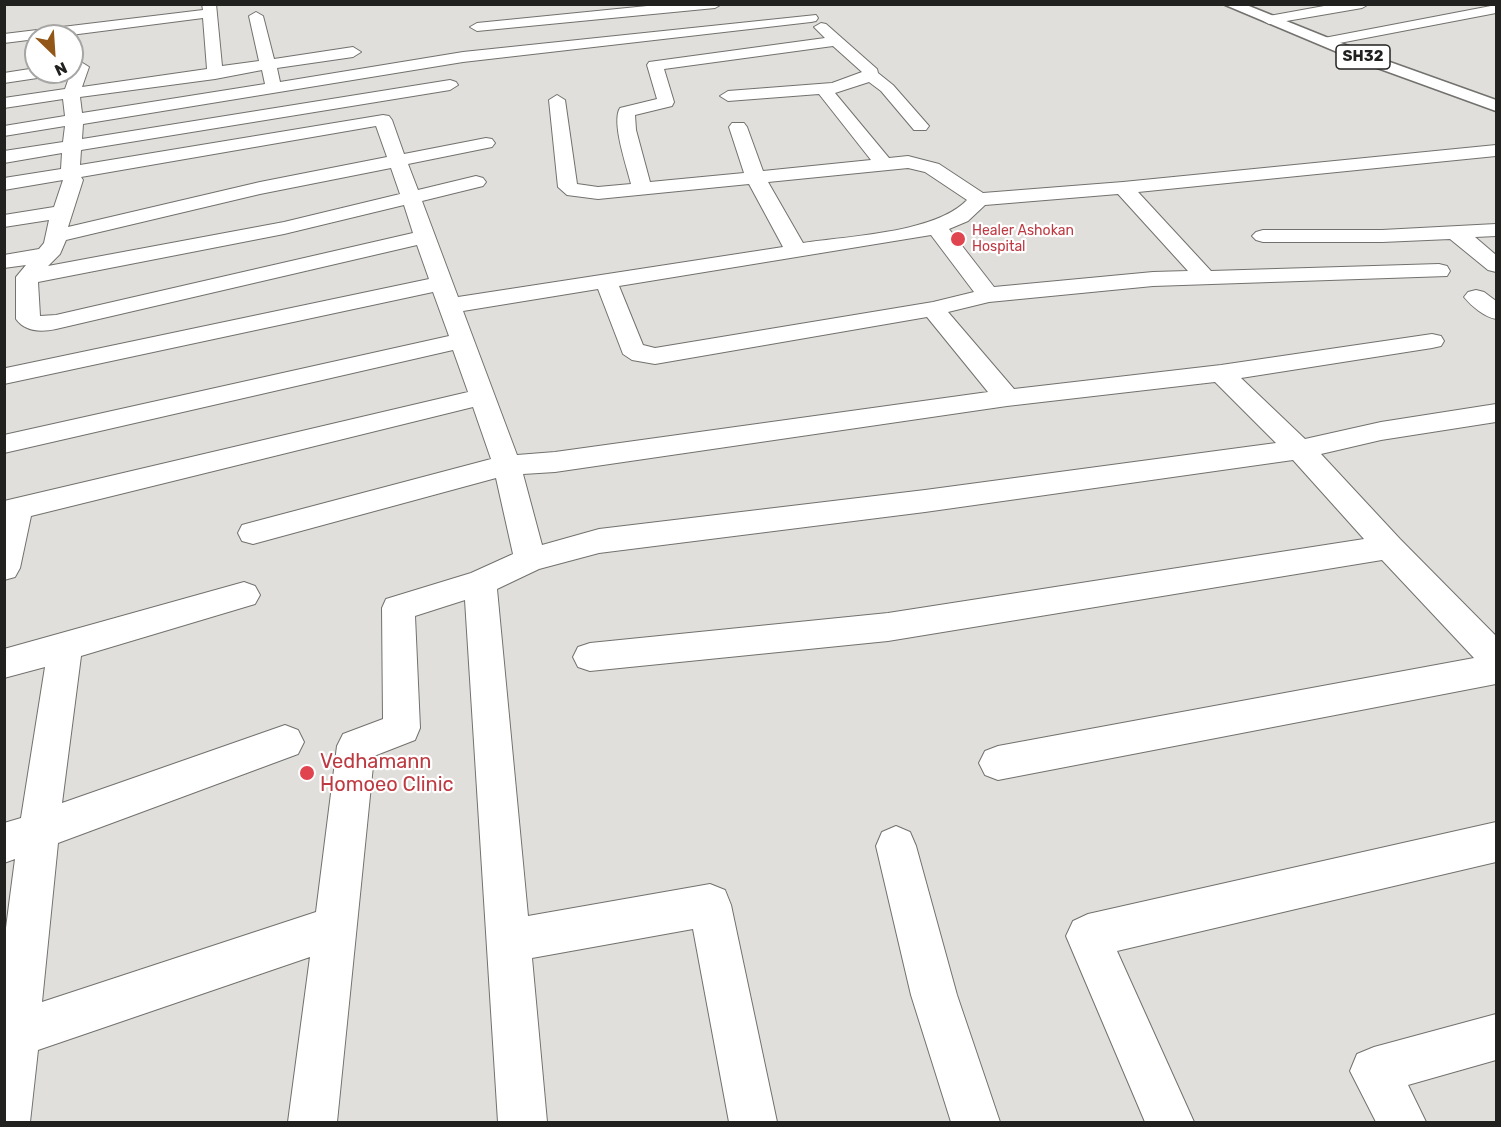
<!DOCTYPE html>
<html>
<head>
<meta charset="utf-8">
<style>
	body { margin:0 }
	#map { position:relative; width:1501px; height:1127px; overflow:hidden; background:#e0dfdb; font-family:Rubik,sans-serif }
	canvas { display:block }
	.frame { position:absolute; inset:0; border:6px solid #21211f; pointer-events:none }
	.north { position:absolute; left:24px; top:24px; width:60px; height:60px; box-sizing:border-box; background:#fff; border:2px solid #a6a6a5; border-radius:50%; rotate:155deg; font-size:16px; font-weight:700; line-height:24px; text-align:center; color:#21211f }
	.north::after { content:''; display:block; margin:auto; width:21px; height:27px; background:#925716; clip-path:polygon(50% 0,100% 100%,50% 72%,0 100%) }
</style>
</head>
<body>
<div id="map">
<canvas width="1501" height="1127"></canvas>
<div class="frame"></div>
<div class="north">N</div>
</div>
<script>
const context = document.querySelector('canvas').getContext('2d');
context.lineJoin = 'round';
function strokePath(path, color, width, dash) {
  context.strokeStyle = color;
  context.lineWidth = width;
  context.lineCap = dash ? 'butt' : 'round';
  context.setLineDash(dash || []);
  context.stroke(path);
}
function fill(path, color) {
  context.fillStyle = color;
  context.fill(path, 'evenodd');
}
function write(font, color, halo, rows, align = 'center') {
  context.font = font + ' Rubik,sans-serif';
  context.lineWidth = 4.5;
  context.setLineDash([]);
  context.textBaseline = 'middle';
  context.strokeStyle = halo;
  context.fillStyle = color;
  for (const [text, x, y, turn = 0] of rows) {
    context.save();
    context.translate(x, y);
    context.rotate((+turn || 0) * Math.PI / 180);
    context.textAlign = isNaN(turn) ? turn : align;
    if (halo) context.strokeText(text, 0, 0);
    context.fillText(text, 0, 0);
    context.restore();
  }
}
const minor = new Path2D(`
	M202,4H216L222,66L259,61L249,16L256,12L263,16L274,59L353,47L361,52L353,57L277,68L280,82L463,52L816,15L818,18L816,21L811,22L463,62L83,124L82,139L450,80L456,82L458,85L450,90L81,150L80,165L383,115L389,116L392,120L404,154L486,138L492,139L495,143L492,147L408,164L418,190L476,176L483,178L486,182L483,186L422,201L458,297L783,247L749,184L598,199L567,195L558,187L549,100L557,95L565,100L577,184L598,187L631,184C627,167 611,122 620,108L657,99L647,65L649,62L825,38L814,27L821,23L826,24L877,69L878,73L893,85L929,126L926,130H914L881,91L869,82L835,93L889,158L908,156L939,164L983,193L1123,182L1496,145V156L1138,192L1211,271L1439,264L1447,266L1450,271L1447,276L1153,286L989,302L948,312L1014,389L1221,365L1432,334L1441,336L1444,341L1441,346L1432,348L1241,378L1305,439L1381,422L1496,404V422L1381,440L1321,454L1400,539L1496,636V684L998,780L985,775L979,763L985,751L998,746L1474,658L1382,560L888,641L590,671L578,667L573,657L578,647L590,643L888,613L1364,539L1293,460L925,512L599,553L539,569L497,589L528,916L710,884L725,890L731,905L777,1122H729L693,929L532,958L547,1122H498L465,600L415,616L420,728L415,740L374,756L337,1122H288L310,957L38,1050L30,1122H4V943L15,859L4,863V823L21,818L45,667L4,678V649L244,582L255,586L260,595L255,604L81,656L62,803L285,725L298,730L304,742L298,754L58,843L42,1002L316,912L337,746L343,734L383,719L382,608L386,599L471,573L513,554L496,478L253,544L242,541L238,533L242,525L253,522L491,459L473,407L31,516L20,568L15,577L4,580V501L468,392L453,350L4,453V435L449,336L433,292L4,384L6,368L429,279L417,245L56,329C42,332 25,332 16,319V277L26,265L4,268V255L39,249L44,243L49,220L4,227V215L54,207L63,180L4,190V178L61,169L62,153L4,163V151L63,142L65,126L4,136V126L65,116L63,99L4,108V98L65,89L71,72H69H72V63L81,62L89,67L82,87L207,69L203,18L63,36H36V39L4,43V34L203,10ZM833,46L862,72L832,83L728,91L720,96L728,101L819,94L871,160L763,171L747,127L744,123H732L729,127L744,173L650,182L636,130L635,115L672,106L674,102L664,69ZM262,70L265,84L82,113L80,97L215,79ZM376,126L387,157L260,182L68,227L83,180L81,177ZM391,168L400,194L284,222L48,266L60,254L66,240L260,194ZM908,168L925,172L967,200C936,233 847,236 803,243L768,182ZM1118,194L1188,271L1153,272L994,287L949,229L968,221L985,205ZM404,205L413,233L56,315L40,316L38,282L284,234ZM931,235L974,292L933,302L655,348L643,345L619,286ZM598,289L623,354L632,360L655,364L927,317L988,392L555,452L517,455L463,311ZM1215,382L1276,443L925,490L599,529L542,545L523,474L555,472L1007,406Z
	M667,4H722L715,8L477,31L470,27L477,23Z
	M1335,4H1369L1362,8L1269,24L1262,20L1269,16Z
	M1496,5V13L1324,46L1317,42L1324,38Z
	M36,68V72H52L44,77L4,83V73Z
	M1496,224V236L1475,237L1496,255V272L1488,270L1450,239L1382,242H1263L1256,240L1252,236L1256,232L1263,230H1382Z
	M1476,290L1484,292L1496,301V319C1485,317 1472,307 1464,297L1468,292Z
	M1496,822V862L1117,951L1194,1122H1145L1066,936L1073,921L1088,914Z
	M896,826L910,832L916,846L957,995L1000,1122H951L911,995L876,846L882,832Z
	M1496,1014V1060L1408,1085L1426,1122H1376L1350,1071L1357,1054L1374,1047Z`);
const primary = new Path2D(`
	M1223,4H1244L1373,56L1496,100V111L1361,62Z`);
strokePath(minor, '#72716e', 2);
strokePath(primary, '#72716e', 3);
fill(minor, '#fff');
fill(primary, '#fff');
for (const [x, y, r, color] of [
	[958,239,8,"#e0444e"],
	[307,773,8,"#e0444e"]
]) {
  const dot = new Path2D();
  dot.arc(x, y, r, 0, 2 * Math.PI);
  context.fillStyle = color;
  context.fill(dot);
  strokePath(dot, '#fff', 2);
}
write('14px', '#be3a42', '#fff', [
	["Healer Ashokan",972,231],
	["Hospital",972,247]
], 'left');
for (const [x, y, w] of [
	[1363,57,54]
]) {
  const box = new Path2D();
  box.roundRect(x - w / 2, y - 12, w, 24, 4.5);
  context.fillStyle = '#fff';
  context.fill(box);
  strokePath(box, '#21211f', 1.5);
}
write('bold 15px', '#21211f', null, [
	["SH32",1363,57]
]);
write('20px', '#be3a42', '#fff', [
	["Vedhamann",320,762],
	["Homoeo Clinic",320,785]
], 'left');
</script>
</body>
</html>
